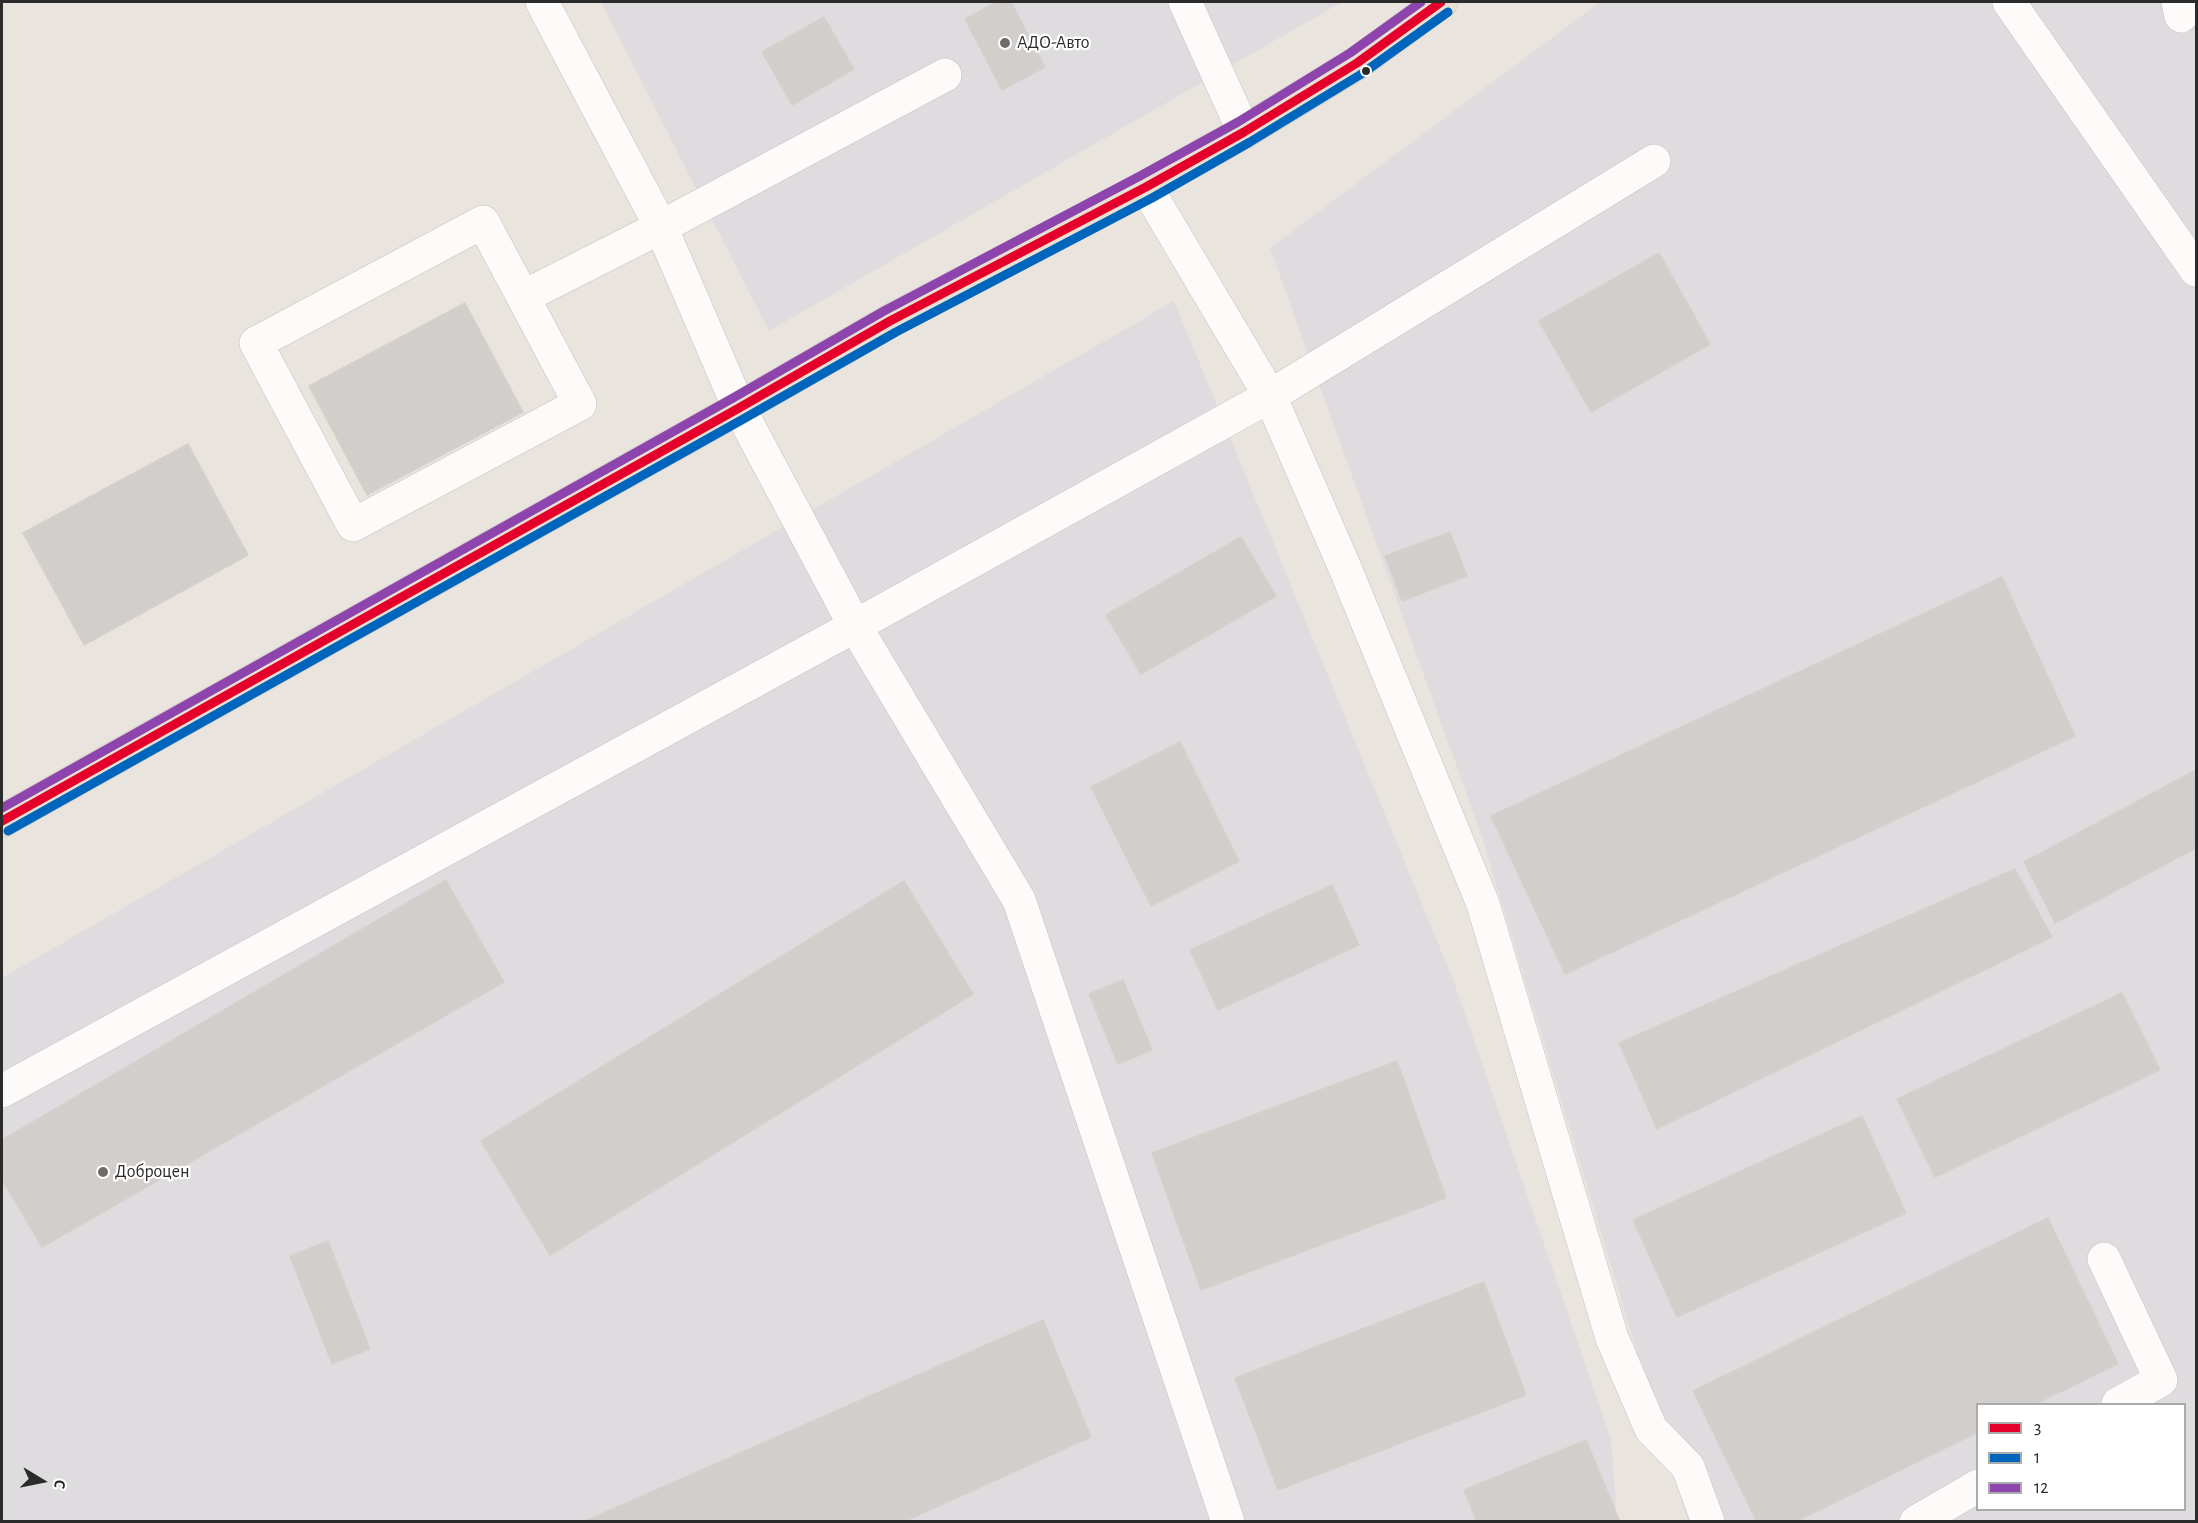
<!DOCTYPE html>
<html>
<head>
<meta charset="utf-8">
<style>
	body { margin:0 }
	#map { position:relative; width:2198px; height:1523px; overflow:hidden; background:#eae4df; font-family:"Alegreya Sans",sans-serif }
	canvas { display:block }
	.frame { position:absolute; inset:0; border:3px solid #2b2b2b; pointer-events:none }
	.legend { position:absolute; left:1976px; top:1403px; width:210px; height:108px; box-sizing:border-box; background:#fff; border:2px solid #aaa; margin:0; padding:8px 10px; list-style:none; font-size:18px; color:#2b2b2b }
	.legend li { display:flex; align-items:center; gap:12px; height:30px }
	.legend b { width:30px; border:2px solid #aaa }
	.north { position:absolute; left:12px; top:1451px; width:60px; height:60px; -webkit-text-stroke:4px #fff; paint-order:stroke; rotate:100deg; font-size:16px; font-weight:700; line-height:24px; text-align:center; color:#2b2b2b }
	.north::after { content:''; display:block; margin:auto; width:21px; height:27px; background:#2b2b2b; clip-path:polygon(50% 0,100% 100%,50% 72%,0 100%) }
</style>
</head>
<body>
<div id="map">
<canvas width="2198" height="1523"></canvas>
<div class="frame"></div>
<ul class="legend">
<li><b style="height:8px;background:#e4002b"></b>3</li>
<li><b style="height:8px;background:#0065bd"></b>1</li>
<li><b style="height:8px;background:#8e44ad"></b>12</li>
</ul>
<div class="north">С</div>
</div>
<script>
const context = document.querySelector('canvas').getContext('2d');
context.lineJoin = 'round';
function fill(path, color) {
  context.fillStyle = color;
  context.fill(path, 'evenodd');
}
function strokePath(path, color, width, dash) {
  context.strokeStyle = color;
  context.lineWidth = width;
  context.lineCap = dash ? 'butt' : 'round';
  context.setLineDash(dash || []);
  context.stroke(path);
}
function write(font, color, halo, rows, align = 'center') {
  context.font = font + ' "Alegreya Sans",sans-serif';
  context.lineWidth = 4.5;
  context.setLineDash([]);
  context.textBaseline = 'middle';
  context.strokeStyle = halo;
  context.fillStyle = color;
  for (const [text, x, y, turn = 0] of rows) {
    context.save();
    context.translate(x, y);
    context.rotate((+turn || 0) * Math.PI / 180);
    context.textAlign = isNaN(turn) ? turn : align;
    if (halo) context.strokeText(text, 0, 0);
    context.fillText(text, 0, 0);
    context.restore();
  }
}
fill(new Path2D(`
	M601,2H1342L769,331Z
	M1600,2H2196V1521H1688L1481,834L1270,248ZM1978,1404H2184V1510H1978Z
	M1174,301L1454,982L1611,1439L1617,1521H2V978Z`), '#dfdcdf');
const building = new Path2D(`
	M997,2H1011L1045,67L1002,90L965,19Z
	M824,17L854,69L792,105L762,52Z
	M1659,253L1710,344L1591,412L1539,321Z
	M465,303L523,412L367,495L309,386Z
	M188,444L248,555L84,645L23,533Z
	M1450,532L1467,576L1402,601L1385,556Z
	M1241,537L1276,596L1141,674L1106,615Z
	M2002,577L2075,736L1565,974L1491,816Z
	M1180,742L1239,861L1151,906L1091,787Z
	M2196,770V848L2055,923L2024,862Z
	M2015,869L2052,937L1657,1129L1619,1043Z
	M446,880L504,982L42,1247L2,1179V1140Z
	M904,881L973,994L550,1255L481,1141Z
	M1332,885L1359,945L1218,1010L1190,950Z
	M1123,980L1152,1050L1118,1064L1089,994Z
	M2122,993L2160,1070L1935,1177L1897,1099Z
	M1397,1061L1446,1198L1201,1290L1152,1153Z
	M1862,1116L1906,1213L1677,1317L1633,1220Z
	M2048,1218L2118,1364L2035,1404H1978V1432L1795,1522H1757L1693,1391Z
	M328,1241L370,1349L332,1364L290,1256Z
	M1484,1282L1526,1395L1278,1490L1235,1378Z
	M1043,1320L1091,1437L903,1522H583Z
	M1586,1440L1620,1522H1573L1572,1518L1564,1522H1477L1464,1490Z`);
fill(building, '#d2cecb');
strokePath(building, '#d5d0cb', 1.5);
const minor = new Path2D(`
	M542,2L661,227L739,408L855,626L1019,900L1228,1522
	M1185,2L1244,132
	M2009,2L2196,270
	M2178,2L2181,16L2196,2
	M1146,187L1270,396L1345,568L1483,904L1612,1338L1651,1429L1688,1467L1708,1522
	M523,297L580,404L353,525L256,343L483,222L523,297L661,227L945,75
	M2,1091L855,626L1270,396L1654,161
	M2104,1259L2161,1380L2118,1404
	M1916,1522L1978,1486`);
const major = new Path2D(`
	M2,821L739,408L890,321L1146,187L1244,132L1357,63L1441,2`);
strokePath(minor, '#c3c1c1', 34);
strokePath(major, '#c5c3c1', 34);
strokePath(minor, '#fcfbfa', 33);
strokePath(major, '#e8e1d2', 33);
strokePath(new Path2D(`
	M2,821L739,408L890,321L1146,187L1244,132L1357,63L1441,2`), '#e4002b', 9);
strokePath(new Path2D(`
	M8,831L745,418L896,332L1152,198L1250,142L1363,73L1448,12`), '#0065bd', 9);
strokePath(new Path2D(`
	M2,808L733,398L884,311L1140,176L1238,122L1350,53L1421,2`), '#8e44ad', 9);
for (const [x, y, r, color] of [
	[1005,43,6,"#6e6c6a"],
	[1366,71,5,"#2b2b2b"],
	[103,1172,6,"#6e6c6a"]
]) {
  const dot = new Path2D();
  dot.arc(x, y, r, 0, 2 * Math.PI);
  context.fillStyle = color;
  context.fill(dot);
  strokePath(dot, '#fff', 2);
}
write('18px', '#2b2b2b', '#fff', [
	["АДО-Авто",1017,43],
	["Доброцен",115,1172]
], 'left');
</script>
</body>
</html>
